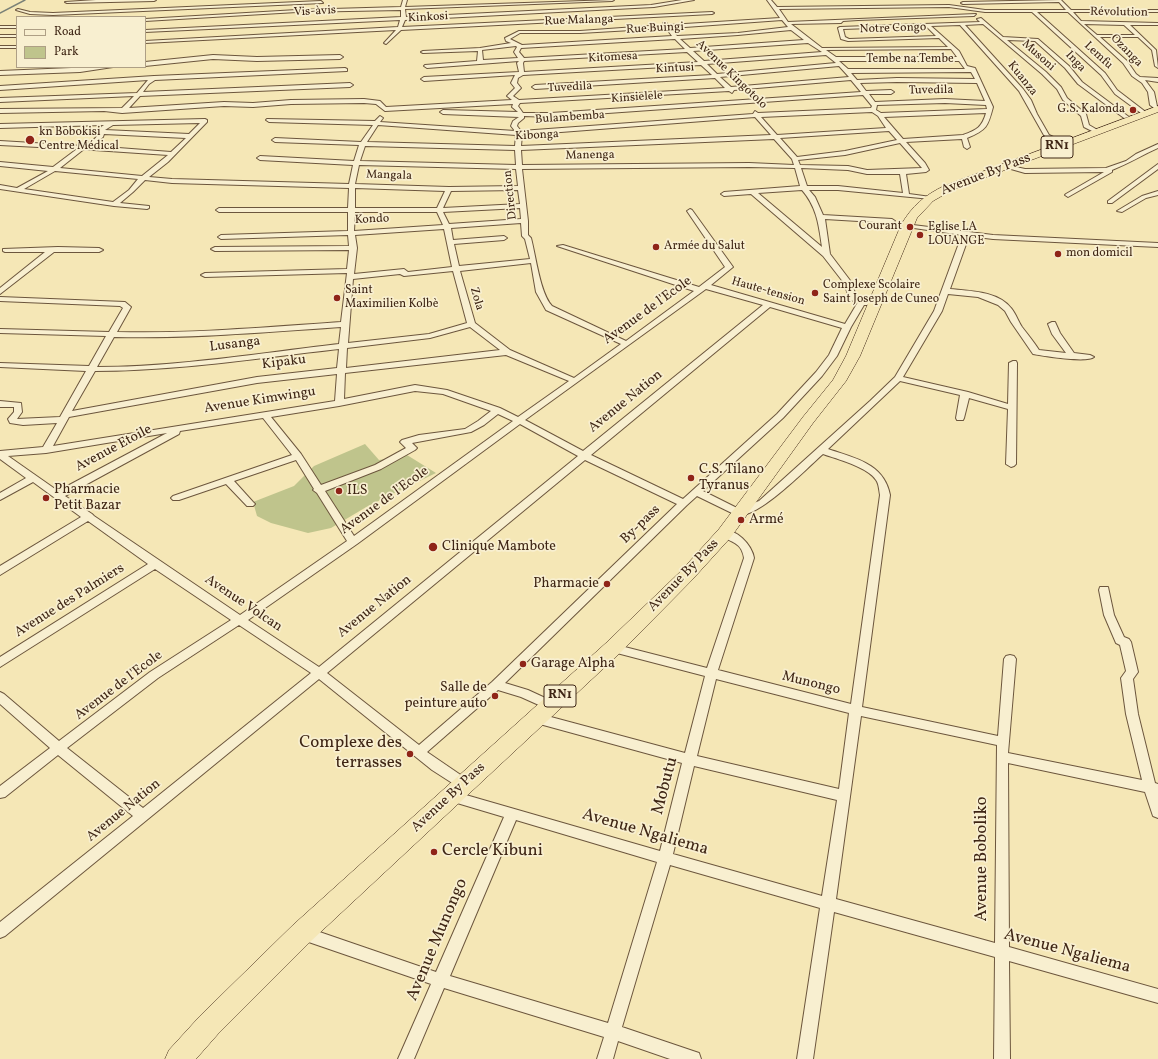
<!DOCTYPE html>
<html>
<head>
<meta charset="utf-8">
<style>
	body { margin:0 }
	#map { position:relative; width:1158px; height:1059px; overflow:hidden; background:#f5e7b6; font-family:Vollkorn,serif }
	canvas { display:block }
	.legend { position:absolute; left:16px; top:16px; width:130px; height:52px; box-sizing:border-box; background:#f8efd0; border:1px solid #ae9f85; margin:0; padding:5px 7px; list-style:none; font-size:12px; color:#3f2615 }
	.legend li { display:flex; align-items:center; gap:8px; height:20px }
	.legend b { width:20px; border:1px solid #ae9f85 }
</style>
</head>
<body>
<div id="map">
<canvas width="1158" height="1059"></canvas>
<ul class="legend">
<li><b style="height:5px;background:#f8efd0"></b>Road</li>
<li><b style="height:11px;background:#bfc48c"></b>Park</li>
</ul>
</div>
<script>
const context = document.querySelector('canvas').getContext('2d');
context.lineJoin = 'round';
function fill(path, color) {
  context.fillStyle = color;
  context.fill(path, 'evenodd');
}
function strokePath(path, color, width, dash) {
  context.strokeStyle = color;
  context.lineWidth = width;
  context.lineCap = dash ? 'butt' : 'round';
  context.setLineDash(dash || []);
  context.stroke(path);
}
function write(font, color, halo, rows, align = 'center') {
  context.font = font + ' Vollkorn,serif';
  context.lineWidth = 3.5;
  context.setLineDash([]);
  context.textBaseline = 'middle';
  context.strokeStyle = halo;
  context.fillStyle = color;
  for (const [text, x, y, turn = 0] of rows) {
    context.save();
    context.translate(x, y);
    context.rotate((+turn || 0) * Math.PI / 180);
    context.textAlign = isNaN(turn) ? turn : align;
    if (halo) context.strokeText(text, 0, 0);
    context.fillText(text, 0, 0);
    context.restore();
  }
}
fill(new Path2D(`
	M365,444L379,460L407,455L436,473L368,506L331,528L308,533L271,523L257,516L253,502L294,486L314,466Z`), '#bfc48c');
strokePath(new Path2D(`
	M0,13L25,0`), '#7a8177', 1.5);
const minor = new Path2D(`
	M96,0H156L154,1L67,3L65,2Z
	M403,0H407L405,7L614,0L612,1L405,9L406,17L651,5L682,0H694L654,7L405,20L402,27L712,12L714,13L712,14L401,30L386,44L384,43L396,30L145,43V41L398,27L400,20L145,32V30L401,17V10L297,12L145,21V19L297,10L401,7Z
	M767,0H771L777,7L949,5L985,10H1066L1059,2L963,4L961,3L963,2L1061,0L1071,10H1158V12H1073L1081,21L1158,23V25H1130L1156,50L1158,68L1155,66L1152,50L1138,37H1100L1127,61L1136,74L1140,77L1158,78V82L1145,80L1154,92L1158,111L1150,105L1148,92L1142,83L1132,76L1123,63L1068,12H1037L1105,73L1117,90L1147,113L1148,114L1145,116L1115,94L1101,75L1032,12H985L949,7L779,9L788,22L976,14L974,16L858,20L843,21L841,23L791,24L822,48L948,47L939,38L848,41L841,39L838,28L840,27L980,22L977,19L981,18L1003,37L1038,39L1069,66L1082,82L1129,117L1124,118L1078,84L1065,68L1035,41L1007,40L1046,72L1061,87L1067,98L1086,114L1089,125L1101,132L1096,133L1084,127L1081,116L1063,100L1057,89L1042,74L983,24L965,25L1023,89L1031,100L1037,114L1049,135L1068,144L1063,145L1045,137L1019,91L960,25L931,26L959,51L967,66L975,68L993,107C988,126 987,130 967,138L970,147L967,149L964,147L962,139L906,142L925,163L929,170L926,172L906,174L909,194L931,197V199L838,190H809L815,197L823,215L892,219L895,221L892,223L825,219L830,254L852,283L856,297L871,303L867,305H864L851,327L837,356L822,376L783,418L703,491L739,509L759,501L870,401L895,377L934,311L962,235L907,227L904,225L905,224L993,235L1158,243V247L993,239L969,236L950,289C969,291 998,291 1011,308C1016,314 1018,321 1022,327C1028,335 1034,342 1039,350L1066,353L1052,334L1048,324L1052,322H1055L1060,333L1074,353L1090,355L1094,357C1087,363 1044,356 1033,354L1011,322L1005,311L998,305L978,297L948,294L942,311L903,377L968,392L1008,404L1009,363L1013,361H1016L1017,363L1016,464L1014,466L1011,467L1006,464L1008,409L969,398L964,418L963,420H957L956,418L960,395L900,381L828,449C854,458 884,463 890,495L862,707L998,736L1004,659L1006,656L1010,655L1014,656L1016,659L1008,753L1142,780L1126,714L1121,678L1126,671L1120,645L1116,643L1104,615L1099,590L1100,587H1108L1114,615L1124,637L1129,639L1131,642L1138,672L1133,679L1138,714L1155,783L1158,784V818L1153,816L1145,792L1008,763L1009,947L1158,989V1003L1009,961L1010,1059H994L995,957L834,912L813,1059H797L820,908L670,865L622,1027L693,1051L699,1053L701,1059H670L618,1041L613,1059H597L604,1037L444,988L414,1059H398L431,984L297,938L295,933L297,928L302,926L436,972L504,817L447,800L446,796L447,792L452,791L660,851L682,763L536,723L532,721L530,718L532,715L536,713L685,753L705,676L613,652L609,651L607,648L609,645L613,644L707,668L744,558C741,539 728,544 720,533L721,531C736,527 752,545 754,558L718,670L851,704L880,495C879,490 879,484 876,480C868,467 837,459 823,454C807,468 756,521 736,515L697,496L687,505L505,683L528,690L554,702L556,705L554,708L550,710L521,697L498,690L427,752L468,780L470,784L468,788L464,789L460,788L432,770L319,679L5,936L0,938V922L133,816L58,755L5,797L0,798V786L50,748L0,704V692L4,694L59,741L150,672L231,620L155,569L0,667V657L148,564L88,521L0,575V566L81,517L33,482L0,500V493L26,478L0,459V451L43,447L57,423L23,425L10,423L8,419L14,412V407H0V401L21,403L22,412L17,419L60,417L86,371L0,367V363L89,366L106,336L0,333V329L109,332L123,308L120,306L0,301V297L125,302L131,307L117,332C192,334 267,327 341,322L347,273L205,277L201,275L205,273L347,269L349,250L215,251L211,249L215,247L349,246L348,235L221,239L218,237L221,235L348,231V212H219L216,210L219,208H348L349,188L172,183L145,180L133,192L120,203L149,206V208L147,209L114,206L0,189V185L17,188L48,171L0,166V162L53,167L77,149L0,145V141L83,146C88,143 94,141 97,136C101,132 98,128 104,125L0,128V124L205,119L207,120V122L168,162L149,177L172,179L349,184L353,165L260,160L257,158L260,156L354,161L359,145L275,142L272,140L275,138L361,142L373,125L269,122L266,120L267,119L375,121L380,116L383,118L380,122L515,131L511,126L513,121L519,117L443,114L440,112L443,110L518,112L512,107L513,104L385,111L376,104L364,103L291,104L253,107L224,106L122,113L104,111L0,113V109L122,108L134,96L0,102V98L137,93L148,80L0,90V86L154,76L345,68L347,69V71L155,80L149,84L143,92L350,83L353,85L350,87L140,96L129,108L224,102L253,103L291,100L364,99L380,101L386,107L512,100L507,96L515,88L511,83L515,75L424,81L421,79L424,77L519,72L517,63L519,61L427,68L424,66L425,65L477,61L478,51L423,53L421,52L423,51L480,48L511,43L506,41L505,38L519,31H580L664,25L663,23L665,22L669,25L780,18ZM782,20L788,27L738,33L677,36L671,28ZM1084,24L1124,25L1135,35H1097ZM926,26L936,36L849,39L845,37L843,29ZM666,28L672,36L522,45L510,39L520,33H580ZM791,30L804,40L690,48L680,39L738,35ZM675,39L685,49L524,58L519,52L521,48ZM808,43L822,52L704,61L693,51ZM516,46L517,47L514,52L518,58L483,60L482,50ZM951,49L957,57H836L826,50ZM687,52L698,62L524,72L523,63L524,61ZM826,55L836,63L717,74L707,64ZM839,61H959L965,69H848ZM701,65L712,75L535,85L532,87L535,89L715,78L725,88L519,100L513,96L521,88L517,83L518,78L523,75ZM839,66L849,77L731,87L720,77ZM971,72L975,79L897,78L857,80L851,73ZM851,80L861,92L551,113H523L518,106L520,103L729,91L732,93L734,90ZM897,82L977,83L985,101L945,99L875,102L869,94H891L894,92L891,90L866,91L860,83ZM863,95L872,106L871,108L758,113L755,111L753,114L521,131L517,126L518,123L524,118V116L551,117ZM945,103L986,105L987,109L881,113L876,110L877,105ZM872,112L878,116L886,128L777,135L761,117ZM986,113C982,127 977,130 963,135L903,139L884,117ZM755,117L771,135L521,146L522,135ZM200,123L189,134L105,130L113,125ZM378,125L516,135L515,146L367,142ZM889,131L897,140L845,151L797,157L780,138ZM104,134L186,138L171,152L92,146L103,137ZM774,139L792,159L794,165L749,163L522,165L521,150ZM900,143L922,168L867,170L848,166L800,165L798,160L845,155ZM365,146L515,150L516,165L360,161ZM84,149L94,150L168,155L142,176L60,168ZM359,165L516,169L518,186L449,187L355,184ZM749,167L795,168L800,186L724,192L721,194L724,196L751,194L823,256L844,283L850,300L858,302L845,324L711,285L733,267L692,210L690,209L687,211L725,267L699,287L563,245L557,246L694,291L626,341L552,306C540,293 536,257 531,238L528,235V221L522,169ZM801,168L848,170L867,174H900L903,193L838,186H807ZM55,171L138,179L129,190L113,202L24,189ZM355,188L445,191L437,208H355ZM518,190L520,204L443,208L451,191ZM802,190C817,207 819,226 822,247L758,193ZM520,208L521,219L449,224L443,212ZM355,212H437L443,225L354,231ZM521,223L522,236L525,239L530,259L459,266L454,244L504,240L507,238L504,236L453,240L451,228ZM444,229L452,267L408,272L404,269L354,274L357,248L355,235ZM531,263L536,292L546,310L621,344L574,378L510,350L475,323L460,271ZM453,271L467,323L429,334L348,343L353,279L400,274L404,276ZM706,289L763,305L583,451L525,420ZM770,307L842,328L829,355L816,372L777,414L683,499L591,455ZM341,327L339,344C261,353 177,367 97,367L114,337C190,339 266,332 341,327ZM470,327L500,350L346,368L347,348L430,338ZM339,349L337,368L257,377L72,411L95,371C176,371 258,358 339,349ZM506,355L569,381L518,417L500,408L447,390L415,385L344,399L345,373ZM337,374L335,401L53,446L69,417L257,383ZM415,391L443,394L491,411L478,421L465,429L419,435L402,440L400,442L406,448L375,465L321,485L301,454L271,417L339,406ZM498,414L513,421L354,536L325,491L381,469L415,450L417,448L412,443L471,432L484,425ZM263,418L292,455L173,496L171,498L173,500H179L226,484L247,506H253L255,504L253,502L234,481L296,460L314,489L313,490L317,493L347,541L240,615L94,516L92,514L65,496L179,434L180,431ZM520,424L578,456L319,667L248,620L357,544ZM167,433L58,491L8,456L46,453ZM585,460L677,504L492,682L419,745L327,673ZM239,625L311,673L143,808L67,748L158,678ZM716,679L849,713L839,789L697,756ZM861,716L997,745L995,943L836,899ZM694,766L837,800L822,896L673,854ZM516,820L657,862L608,1023L450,976Z
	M321,1L323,3L53,15L30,14L16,10L18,9L30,12L53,13Z
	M0,26H17V28H0Z
	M0,35H17V37H0Z
	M0,46H17V48H0Z
	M213,55L257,57L340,55L343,57L340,59L257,61L213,59L145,66V62Z
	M95,67H113L80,72L0,75V71Z
	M1158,144V148C1142,155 1128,164 1112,170V172L1068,197L1065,195L1066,194L1104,172L1025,173L1004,167L1007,165L1025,169L1106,168L1126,161L1136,154Z
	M1158,164V169L1112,203H1108V201Z
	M1158,191V195L1146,198L1122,212L1117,211L1142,196Z
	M58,247L99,248L103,250L99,252H54L0,294V288L45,252H5L3,251V249Z`);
const trunk = new Path2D(`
	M1158,106V112L952,190L933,201L917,218L860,356L846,381L813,423L731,537L692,580L620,653L311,941L218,1034L196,1059H165L169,1050L200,1016L293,925L606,643L680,572L719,529L803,417L833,380L846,356L901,225C912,206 925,195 944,186Z`);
strokePath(minor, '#6c563d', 2);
strokePath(trunk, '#3f2615', 1);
fill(minor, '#f8efd0');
fill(trunk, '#f5e7b6');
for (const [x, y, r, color] of [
	[1133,110,4,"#8f2418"],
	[30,140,5,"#8f2418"],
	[910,227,4,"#8f2418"],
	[920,235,4,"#8f2418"],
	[656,247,4,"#8f2418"],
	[1058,254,4,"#8f2418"],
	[815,293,4,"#8f2418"],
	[337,298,4,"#8f2418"],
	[691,478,4,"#8f2418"],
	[339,491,4,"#8f2418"],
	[46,498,4,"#8f2418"],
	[741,520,4,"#8f2418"],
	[433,547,5,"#8f2418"],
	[607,584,4,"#8f2418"],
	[523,664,4,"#8f2418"],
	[495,696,4,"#8f2418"],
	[410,754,4,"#8f2418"],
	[434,852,4,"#8f2418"]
]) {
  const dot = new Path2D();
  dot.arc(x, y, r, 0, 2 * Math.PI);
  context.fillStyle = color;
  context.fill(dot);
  strokePath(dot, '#f8efd0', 1.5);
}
write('12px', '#3f2615', '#f8efd0', [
	["Vis-àvis",315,12,-3],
	["Révolution",1119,13,1],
	["Kinkosi",428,18,-3],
	["Rue Malanga",579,21,-2],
	["Rue Buingi",655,29,-3],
	["Notre Congo",893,29,-2],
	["Ozanga",1126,51,46],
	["Musoni",1038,56,42],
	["Lemfu",1098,56,43],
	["Kitomesa",613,58,-3],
	["Tembe na Tembe",910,60],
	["Inga",1075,62,47],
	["Kintusi",675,69,-3],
	["Avenue Kingotolo",731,75,44],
	["Kuanza",1022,79,51],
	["Tuvedila",570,88,-3],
	["Tuvedila",931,91,-1],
	["Kinsielele",637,98,-4],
	["Bulambemba",570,118,-4],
	["Kibonga",537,136,-3],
	["Manenga",590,156,-1],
	["Mangala",389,176,2],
	["Direction",511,195,-96],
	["Kondo",372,220,-3],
	["Haute-tension",768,292,16],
	["Zola",476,299,74]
]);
write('12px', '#3f2615', '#f8efd0', [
	["G.S. Kalonda",1125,110,"right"],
	["kn Bobokisi",39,133],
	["Centre Médical",39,147],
	["Courant",902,227,"right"],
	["Eglise LA",928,228],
	["LOUANGE",928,242],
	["Armée du Salut",664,247],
	["mon domicil",1066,254],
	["Complexe Scolaire",823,286],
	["Saint Joseph de Cuneo",823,300],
	["Saint",345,291],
	["Maximilien Kolbè",345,305]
], 'left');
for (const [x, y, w] of [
	[1057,147,32],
	[560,696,32]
]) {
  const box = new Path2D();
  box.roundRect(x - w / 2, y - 11, w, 22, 3);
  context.fillStyle = '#f8efd0';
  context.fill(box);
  strokePath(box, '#3f2615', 1);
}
write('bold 13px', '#3f2615', null, [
	["RN1",1057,147],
	["RN1",560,696]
]);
write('14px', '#3f2615', '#f8efd0', [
	["Avenue By Pass",986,175,-21],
	["Avenue de l'Ecole",648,311,-36],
	["Lusanga",235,345,-7],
	["Kipaku",284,363,-7],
	["Avenue Kimwingu",260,401,-9],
	["Avenue Nation",626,402,-39],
	["Avenue Etoile",114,449,-28],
	["Avenue de l'Ecole",385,501,-36],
	["By-pass",641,525,-44],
	["Avenue By Pass",684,576,-46],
	["Avenue des Palmiers",70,601,-32],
	["Avenue Volcan",243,604,34],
	["Avenue Nation",375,607,-39],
	["Munongo",811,684,14],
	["Avenue de l'Ecole",119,686,-37],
	["Avenue By Pass",449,798,-43],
	["Avenue Nation",124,811,-39]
]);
write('14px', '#3f2615', '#f8efd0', [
	["C.S. Tilano",699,470],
	["Tyranus",699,486],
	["Pharmacie",54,490],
	["Petit Bazar",54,506],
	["ILS",347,491],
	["Armé",749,520],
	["Clinique Mambote",442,547],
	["Pharmacie",599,584,"right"],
	["Garage Alpha",531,664],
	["Salle de",487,688,"right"],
	["peinture auto",487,704,"right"]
], 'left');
write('17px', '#3f2615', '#f8efd0', [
	["Complexe des",402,744],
	["terrasses",402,764],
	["Cercle Kibuni",442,852,"left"]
], 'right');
write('17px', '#3f2615', '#f8efd0', [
	["Mobutu",666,786,-75],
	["Avenue Ngaliema",645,833,16],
	["Avenue Boboliko",983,859,-90],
	["Avenue Munongo",438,940,-67],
	["Avenue Ngaliema",1067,952,15]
]);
</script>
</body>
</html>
